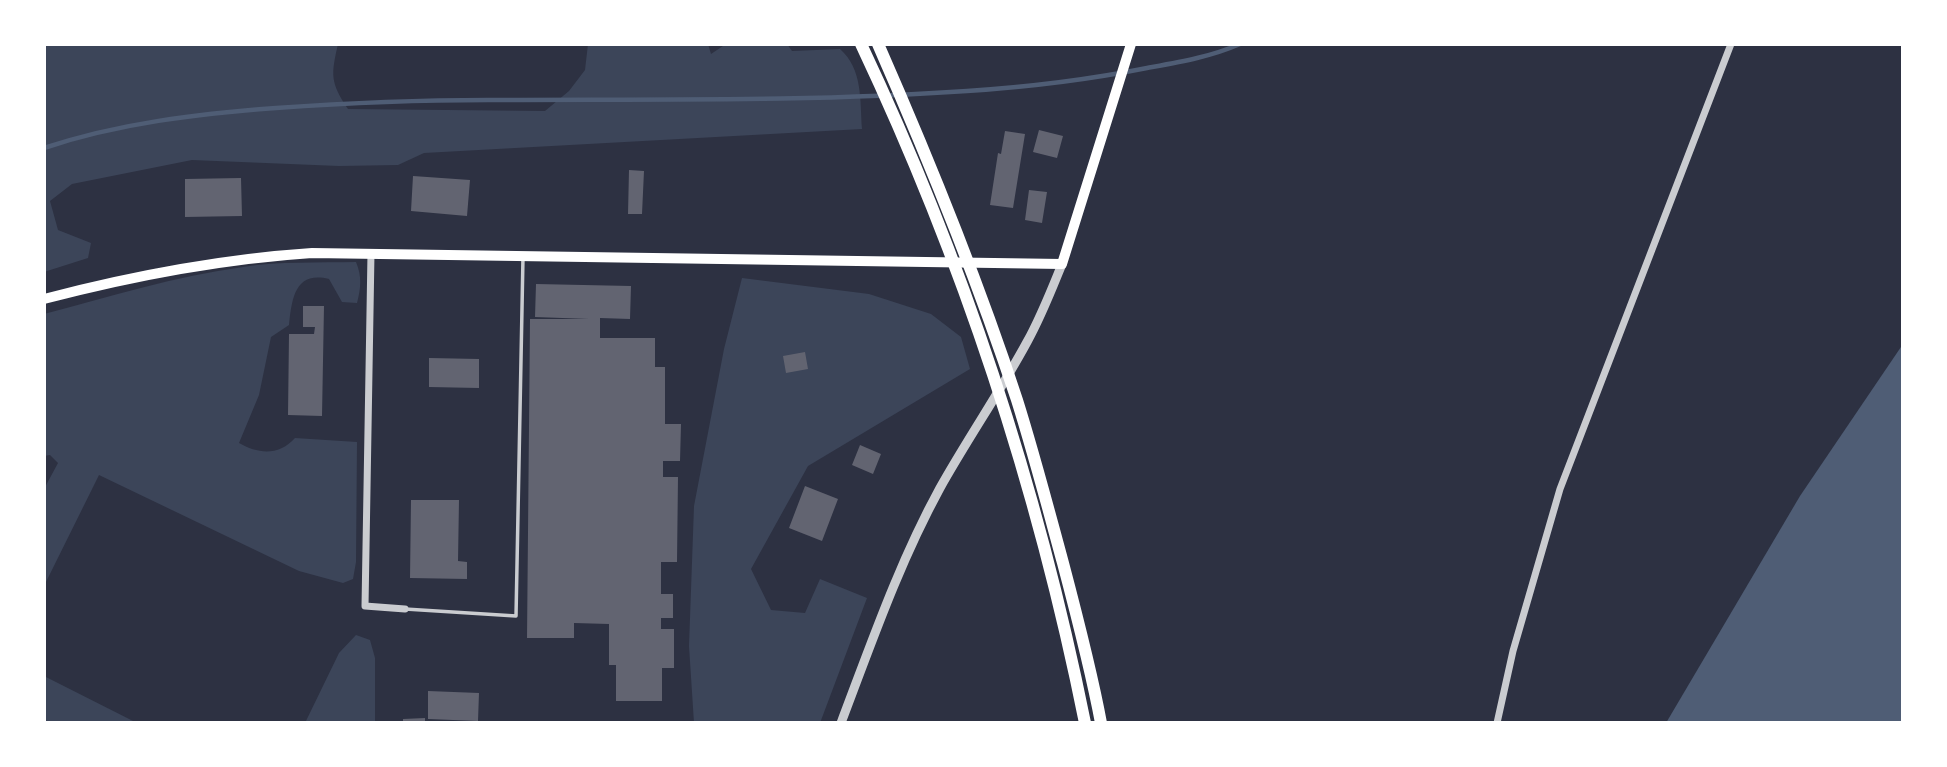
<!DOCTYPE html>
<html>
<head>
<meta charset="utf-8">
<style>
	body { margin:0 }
	#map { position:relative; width:1947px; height:767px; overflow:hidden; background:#2d3142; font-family:Rubik,sans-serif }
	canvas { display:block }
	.frame { position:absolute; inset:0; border:46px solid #fff; pointer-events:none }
</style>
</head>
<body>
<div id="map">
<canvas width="1947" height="767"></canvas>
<div class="frame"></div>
</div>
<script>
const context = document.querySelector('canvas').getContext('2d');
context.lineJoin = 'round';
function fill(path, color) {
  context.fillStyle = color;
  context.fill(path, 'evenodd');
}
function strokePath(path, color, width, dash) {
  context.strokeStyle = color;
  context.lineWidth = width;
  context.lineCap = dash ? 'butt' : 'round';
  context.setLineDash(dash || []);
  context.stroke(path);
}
fill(new Path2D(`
	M44,44H338C331,75 330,82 348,109L545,111L569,91L585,70L588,44H708L711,54L726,44H787L792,51L840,49C863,69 860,101 862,129L424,153L398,165L339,166L192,160L72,184L50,201L58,230L91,243L88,258L44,272Z
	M356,262C362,276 361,288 357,303L342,302L329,279C295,271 292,298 289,325L271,337L259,395L239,443C258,454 279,456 295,438L357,442L356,562L353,579L343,583L299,571L99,475L44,586V489L58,463L50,455L44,456V314C109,297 176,276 243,267C280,261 318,263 356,262Z
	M742,278L869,294L931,314L961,337L970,369L808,466L751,569L771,610L805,613L820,579L867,598L820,723H694L689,646L694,506L724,349Z
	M356,635L370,640L375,658V723H305L339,653Z
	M44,676L137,723H44Z`), '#3c4559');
fill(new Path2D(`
	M1903,344V723H1666L1800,496Z`), '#4f5d75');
strokePath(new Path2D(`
	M44,148C119,123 197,114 276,108C347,103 417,100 488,100C648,99 808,102 967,91C1028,87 1087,80 1147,68C1180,62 1210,57 1240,44`), '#4f5d75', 4.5);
fill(new Path2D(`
	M1039,130L1063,136L1057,158L1033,152Z
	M1005,131L1025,134L1013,208L990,205L998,153L1001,154Z
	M629,170L644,171L642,214H628Z
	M413,176L470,180L467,216L411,211Z
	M241,178L242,216L185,217V179Z
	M1029,190L1047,192L1042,223L1025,220Z
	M536,284L631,286L630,319L600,318V338H655V367H665V424H681L680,461H663V477H678L677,562H661V594H673V618H661V629H674V668H662V701H616V665H609V624L574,623V638H527L530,319H589L535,317Z
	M303,306H324L322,416L288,415L289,334H314L315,327H303Z
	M805,352L808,369L786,373L783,356Z
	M429,358L479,359V388L429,387Z
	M860,445L881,454L873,474L852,465Z
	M805,486L838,499L822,541L789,528Z
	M411,500H459L458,561L467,562V579L410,578Z
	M428,691L479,693L478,721L428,719Z
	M425,718V723H403V719Z`), '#626471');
strokePath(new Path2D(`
	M405,609L516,616L523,257`), '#caccd0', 3.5);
strokePath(new Path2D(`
	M371,253L365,606L405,609
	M1497,723L1513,651L1560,489L1731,44`), '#caccd0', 7);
strokePath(new Path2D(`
	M841,723C871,644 899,563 940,488C968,438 1000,392 1027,342C1041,317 1051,291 1062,264`), '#caccd0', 9);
strokePath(new Path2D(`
	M44,299C132,276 221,259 312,253L1062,264L1131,44`), '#fff', 10);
strokePath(new Path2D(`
	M861,44C963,260 1038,489 1085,723
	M878,44C929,160 977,278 1017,400C1034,454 1048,508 1063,563C1077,616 1091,669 1101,723`), '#fff', 12);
</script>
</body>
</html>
